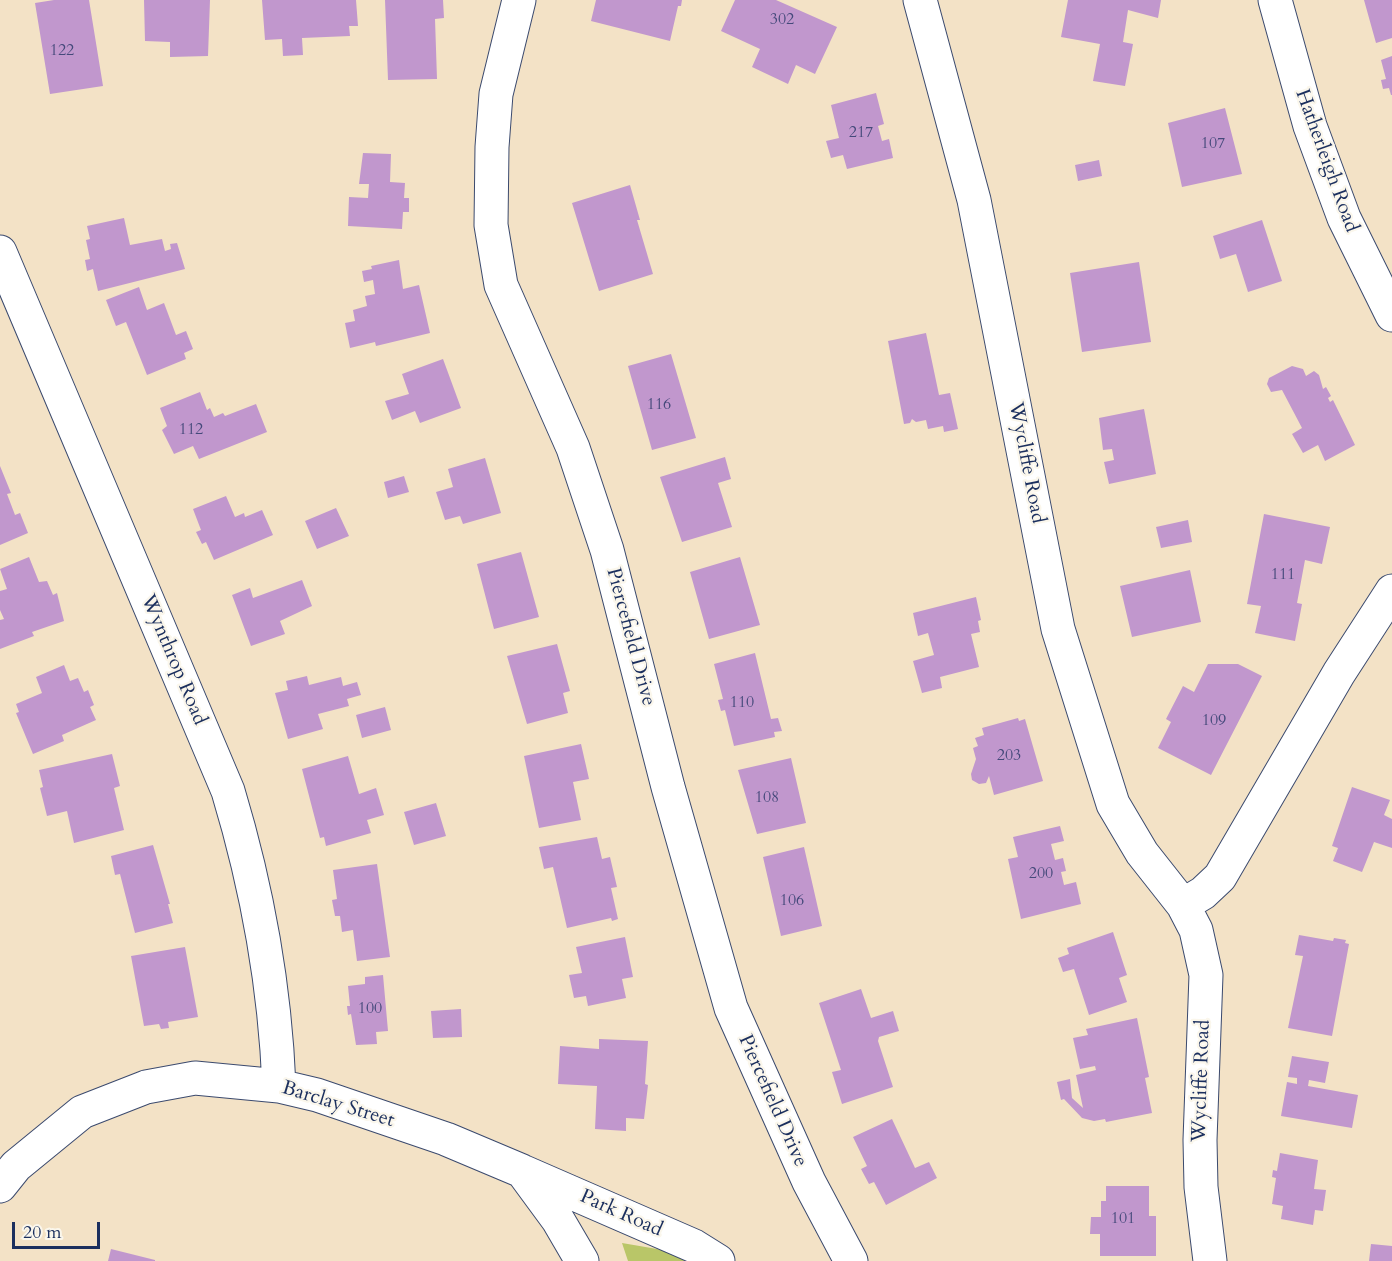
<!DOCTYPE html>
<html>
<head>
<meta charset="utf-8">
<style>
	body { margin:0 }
	#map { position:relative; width:1392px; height:1261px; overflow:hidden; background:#f3e2c6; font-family:Cardo,serif }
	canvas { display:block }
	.scale { position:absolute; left:12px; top:1222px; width:88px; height:27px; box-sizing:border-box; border:3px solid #1b2f5e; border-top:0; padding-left:8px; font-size:18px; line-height:21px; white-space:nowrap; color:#1b2f5e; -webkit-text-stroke:4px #fbf7ec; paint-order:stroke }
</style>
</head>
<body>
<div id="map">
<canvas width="1392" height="1261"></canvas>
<div class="scale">20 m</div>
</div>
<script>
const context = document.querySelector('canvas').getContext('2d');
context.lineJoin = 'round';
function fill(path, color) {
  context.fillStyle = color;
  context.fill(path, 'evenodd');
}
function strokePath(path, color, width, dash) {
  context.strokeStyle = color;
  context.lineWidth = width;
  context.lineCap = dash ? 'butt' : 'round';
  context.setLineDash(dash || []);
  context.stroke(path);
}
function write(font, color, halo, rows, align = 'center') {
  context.font = font + ' Cardo,serif';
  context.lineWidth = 4.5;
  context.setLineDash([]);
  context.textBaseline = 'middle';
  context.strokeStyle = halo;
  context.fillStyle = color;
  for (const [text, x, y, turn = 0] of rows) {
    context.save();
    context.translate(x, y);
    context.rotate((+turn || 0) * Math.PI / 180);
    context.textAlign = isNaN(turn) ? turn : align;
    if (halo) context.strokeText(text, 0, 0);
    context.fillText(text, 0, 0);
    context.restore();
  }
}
fill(new Path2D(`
	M622,1243L727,1261H628Z`), '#b9c668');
fill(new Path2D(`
	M54,0H89L103,86L50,94L35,3Z
	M144,0H210L208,56L170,57V42L145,41Z
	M262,0H356L358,26H349L350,36L302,38L303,55L283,56L282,39L265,40Z
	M385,0H443L444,18L435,19L437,79L388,80Z
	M596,0H682L681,6H678L670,41L591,21Z
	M735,0H776L837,27L815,74L796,65L788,84L752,67L760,49L721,31Z
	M1068,0H1161L1158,18L1128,10L1123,42L1133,44L1125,86L1093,81L1100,44L1061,37Z
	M1364,0H1392V38L1376,43Z
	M1392,56V95H1391L1389,88L1383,89L1381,80L1386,79L1381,60Z
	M876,93L884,124L878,126L882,141L889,139L893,158L847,169L843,155L831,158L826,141L839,138L831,105Z
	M1225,108L1242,174L1182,187L1168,123Z
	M363,153L391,154L390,182L405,183L404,198H409V212H403L402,229L348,226L349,197L368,198L369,184H359Z
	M1099,160L1102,176L1078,181L1075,165Z
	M630,185L640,220H637L653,274L599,291L572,203Z
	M124,218L130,245L162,239L165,251L171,249L170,244L177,243L185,269L98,291L93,269L87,271L85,260L90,259L86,240L90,239L87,226Z
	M1262,220L1282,281L1248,292L1236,254L1220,259L1213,236Z
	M399,260L403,289L419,285L430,333L376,346L375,342L350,348L345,323L355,321L353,310L367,306L365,296L375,294L373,280L364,282L362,271L372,269L371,266Z
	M1139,262L1151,342L1082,352L1070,273Z
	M139,287L147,310L164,303L176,335L186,331L193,349L184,353L186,359L147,375L126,322L116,326L106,300Z
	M926,333L939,395L950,393L958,429L944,432L943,426L928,429L926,420L916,422L912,419L910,423L904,424L888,341Z
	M671,354L696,438L652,450L628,366Z
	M443,359L461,408L420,423L415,411L392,420L385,401L409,394L402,374Z
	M1292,366L1303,369L1306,376L1314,371L1319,375L1323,389L1326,387L1331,396L1328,398L1330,402L1333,400L1355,445L1325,461L1318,445L1303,453L1292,434L1302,428L1282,390L1271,392L1267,384L1269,378Z
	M200,392L207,410L210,408L214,417L223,413L225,416L256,404L267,432L199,459L193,446L174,454L162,430L167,426L160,408Z
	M1144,409L1156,474L1109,484L1104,462L1114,460L1112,449L1103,450L1099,418Z
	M725,457L731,479L718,483L732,527L682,542L660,477Z
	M485,458L501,513L463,524L460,516L445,520L436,492L453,487L448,469Z
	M0,466L11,493L7,494L15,515L20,513L28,533L0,545Z
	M404,476L409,492L388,498L384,482Z
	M226,496L235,517L244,513L245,517L262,510L273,535L214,560L206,542L202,544L196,532L201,530L193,509Z
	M336,508L349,536L317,549L305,521Z
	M1264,514L1330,527L1322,564L1305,560L1297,603L1302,604L1295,641L1255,633L1261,606L1247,604Z
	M1188,520L1192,542L1161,548L1156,527Z
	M521,552L539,617L494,629L477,564Z
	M29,557L39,582L47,581L53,595L57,593L64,621L32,632L34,636L0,649V620L4,619L0,610V591L7,589L0,569Z
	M740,557L760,625L709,639L690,572Z
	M1190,570L1201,622L1132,637L1120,586Z
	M302,580L312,606L280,621L285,634L251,646L232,595L250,588L253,598Z
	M976,597L981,620L978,621L980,632L971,634L979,667L940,677L942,688L922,693L913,661L934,655L928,633L918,636L913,613Z
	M557,644L570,691L563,693L568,713L527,724L507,656Z
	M755,653L771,719L778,718L782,731L774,732L775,737L734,746L725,710L721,711L718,700L723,699L714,664Z
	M1208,664H1238L1262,676L1211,775L1158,748L1171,722L1166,719L1183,686L1194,692Z
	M64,665L70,681L78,678L84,692L88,690L94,705L90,707L96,720L62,735L64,741L33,754L16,713L19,712L16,704L42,693L36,677Z
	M307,676L309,685L341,677L343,686L357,682L361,695L347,699L349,706L318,714L323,729L288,739L275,693L288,690L286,681Z
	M385,707L391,730L362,738L356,715Z
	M1018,718L1019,721L1025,719L1043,781L994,795L989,776L986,783L979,784L972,780L971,774L976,759L973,748L978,746L975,738L984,735L982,728Z
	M581,744L589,779L573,782L581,820L539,828L524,756Z
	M112,754L120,786L114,788L124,830L74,843L67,811L47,816L40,788L43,787L39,770Z
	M348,756L359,794L376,788L384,815L367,820L371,833L326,846L324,837L320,838L302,769Z
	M791,758L806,823L757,834L738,770Z
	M1352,787L1390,800L1384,815L1392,819V848L1374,842L1362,872L1333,861L1338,848L1332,846Z
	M436,803L446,836L414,845L404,812Z
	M1060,826L1064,841L1051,844L1055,860L1063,858L1066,871L1061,872L1064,885L1076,882L1081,904L1021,919L1008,859L1018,857L1013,837Z
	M597,837L602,859L610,857L617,887L611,888L618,919L612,921L611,918L567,928L553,867L544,869L539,847Z
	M153,845L170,904H168L173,923L135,933L120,874L115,875L111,856Z
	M804,847L822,926L781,936L763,857Z
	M377,864L390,957L357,961L353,930L342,932L340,916H335L332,900L337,899L333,870Z
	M1113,932L1127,975L1119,978L1127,1002L1089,1015L1074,969L1063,972L1058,958L1069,954L1067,948Z
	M1299,935L1333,941L1334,938L1346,940L1345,943L1349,944L1332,1036L1288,1028L1303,956L1295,955Z
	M625,937L633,977L622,979L626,998L588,1006L586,996L574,998L569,975L582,973L576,947Z
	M185,947L198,1017L168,1022L169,1028L161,1029L159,1024L144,1026L131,956Z
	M383,975L388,1031L376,1032L377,1044L356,1045L351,1014L348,1015L347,1006H350L348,986L365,984V977Z
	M861,989L871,1018L893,1011L899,1031L879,1037L878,1041L893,1087L842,1104L832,1072L841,1070L819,1003Z
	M461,1009L462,1037L433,1038L431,1011Z
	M1137,1018L1149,1077L1145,1078L1152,1113L1106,1122L1105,1119L1094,1121L1082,1118L1064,1099L1061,1100L1057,1082L1070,1079L1072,1098L1083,1108L1076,1075L1096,1070L1095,1066L1080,1069L1073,1038L1088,1035L1086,1029Z
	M599,1039L648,1041L645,1084L648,1085L644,1119L626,1118V1131L595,1129L597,1086L558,1084L560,1046L599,1049Z
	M1292,1056L1329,1062L1325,1083L1309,1080L1308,1086L1358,1095L1352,1128L1281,1116L1287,1082L1297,1084V1078L1288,1077Z
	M892,1119L915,1168L929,1162L937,1178L886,1205L874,1182L869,1184L861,1169L867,1166L853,1137Z
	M1280,1153L1318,1160L1314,1189L1326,1190L1323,1211L1315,1210L1313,1225L1281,1219L1283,1206L1272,1204L1276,1178L1272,1177L1273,1170L1277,1171Z
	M1106,1186H1149V1216H1156V1256H1100V1234H1090L1091,1217H1101V1201H1106Z
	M1371,1244L1392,1246V1261H1369Z
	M111,1249L155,1260V1261H108Z`), '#c197cd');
const street = new Path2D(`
	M519,0L496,94L492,147L491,225L501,285L573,448L607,550L668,787L731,1008L809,1182L851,1261
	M920,0L974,200L1058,629L1113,804L1142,853L1183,905L1196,930L1206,975L1200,1140L1201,1187L1210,1261
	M1275,0L1310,126L1344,218L1392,315
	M0,252L228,791C257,887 275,986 279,1086
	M1183,905L1203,893L1220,877L1339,673L1392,591
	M524,1172L694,1246L718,1261
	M0,1186L16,1166L82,1112L146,1087L195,1078L279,1086L317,1095L446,1139L522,1171L558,1220L582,1261`);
strokePath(street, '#3b4a6e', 35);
strokePath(street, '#fff', 33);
write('16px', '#44497a', null, [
	["302",782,20],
	["122",62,51],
	["217",861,133],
	["107",1213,144],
	["116",659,405],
	["112",191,430],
	["111",1283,575],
	["110",742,703],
	["109",1214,721],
	["203",1009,756],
	["108",767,798],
	["200",1041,874],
	["106",792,901],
	["100",370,1009],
	["101",1123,1219]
]);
write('20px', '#1b2f5e', '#fbf7ec', [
	["Hatherleigh Road",1326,161,70],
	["Wycliffe Road",1026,463,79],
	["Piercefield Drive",630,637,75],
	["Wynthrop Road",173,660,67],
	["Wycliffe Road",1202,1081,-88],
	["Piercefield Drive",772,1101,66],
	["Barclay Street",338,1105,17],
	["Park Road",621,1214,24]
]);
</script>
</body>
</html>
